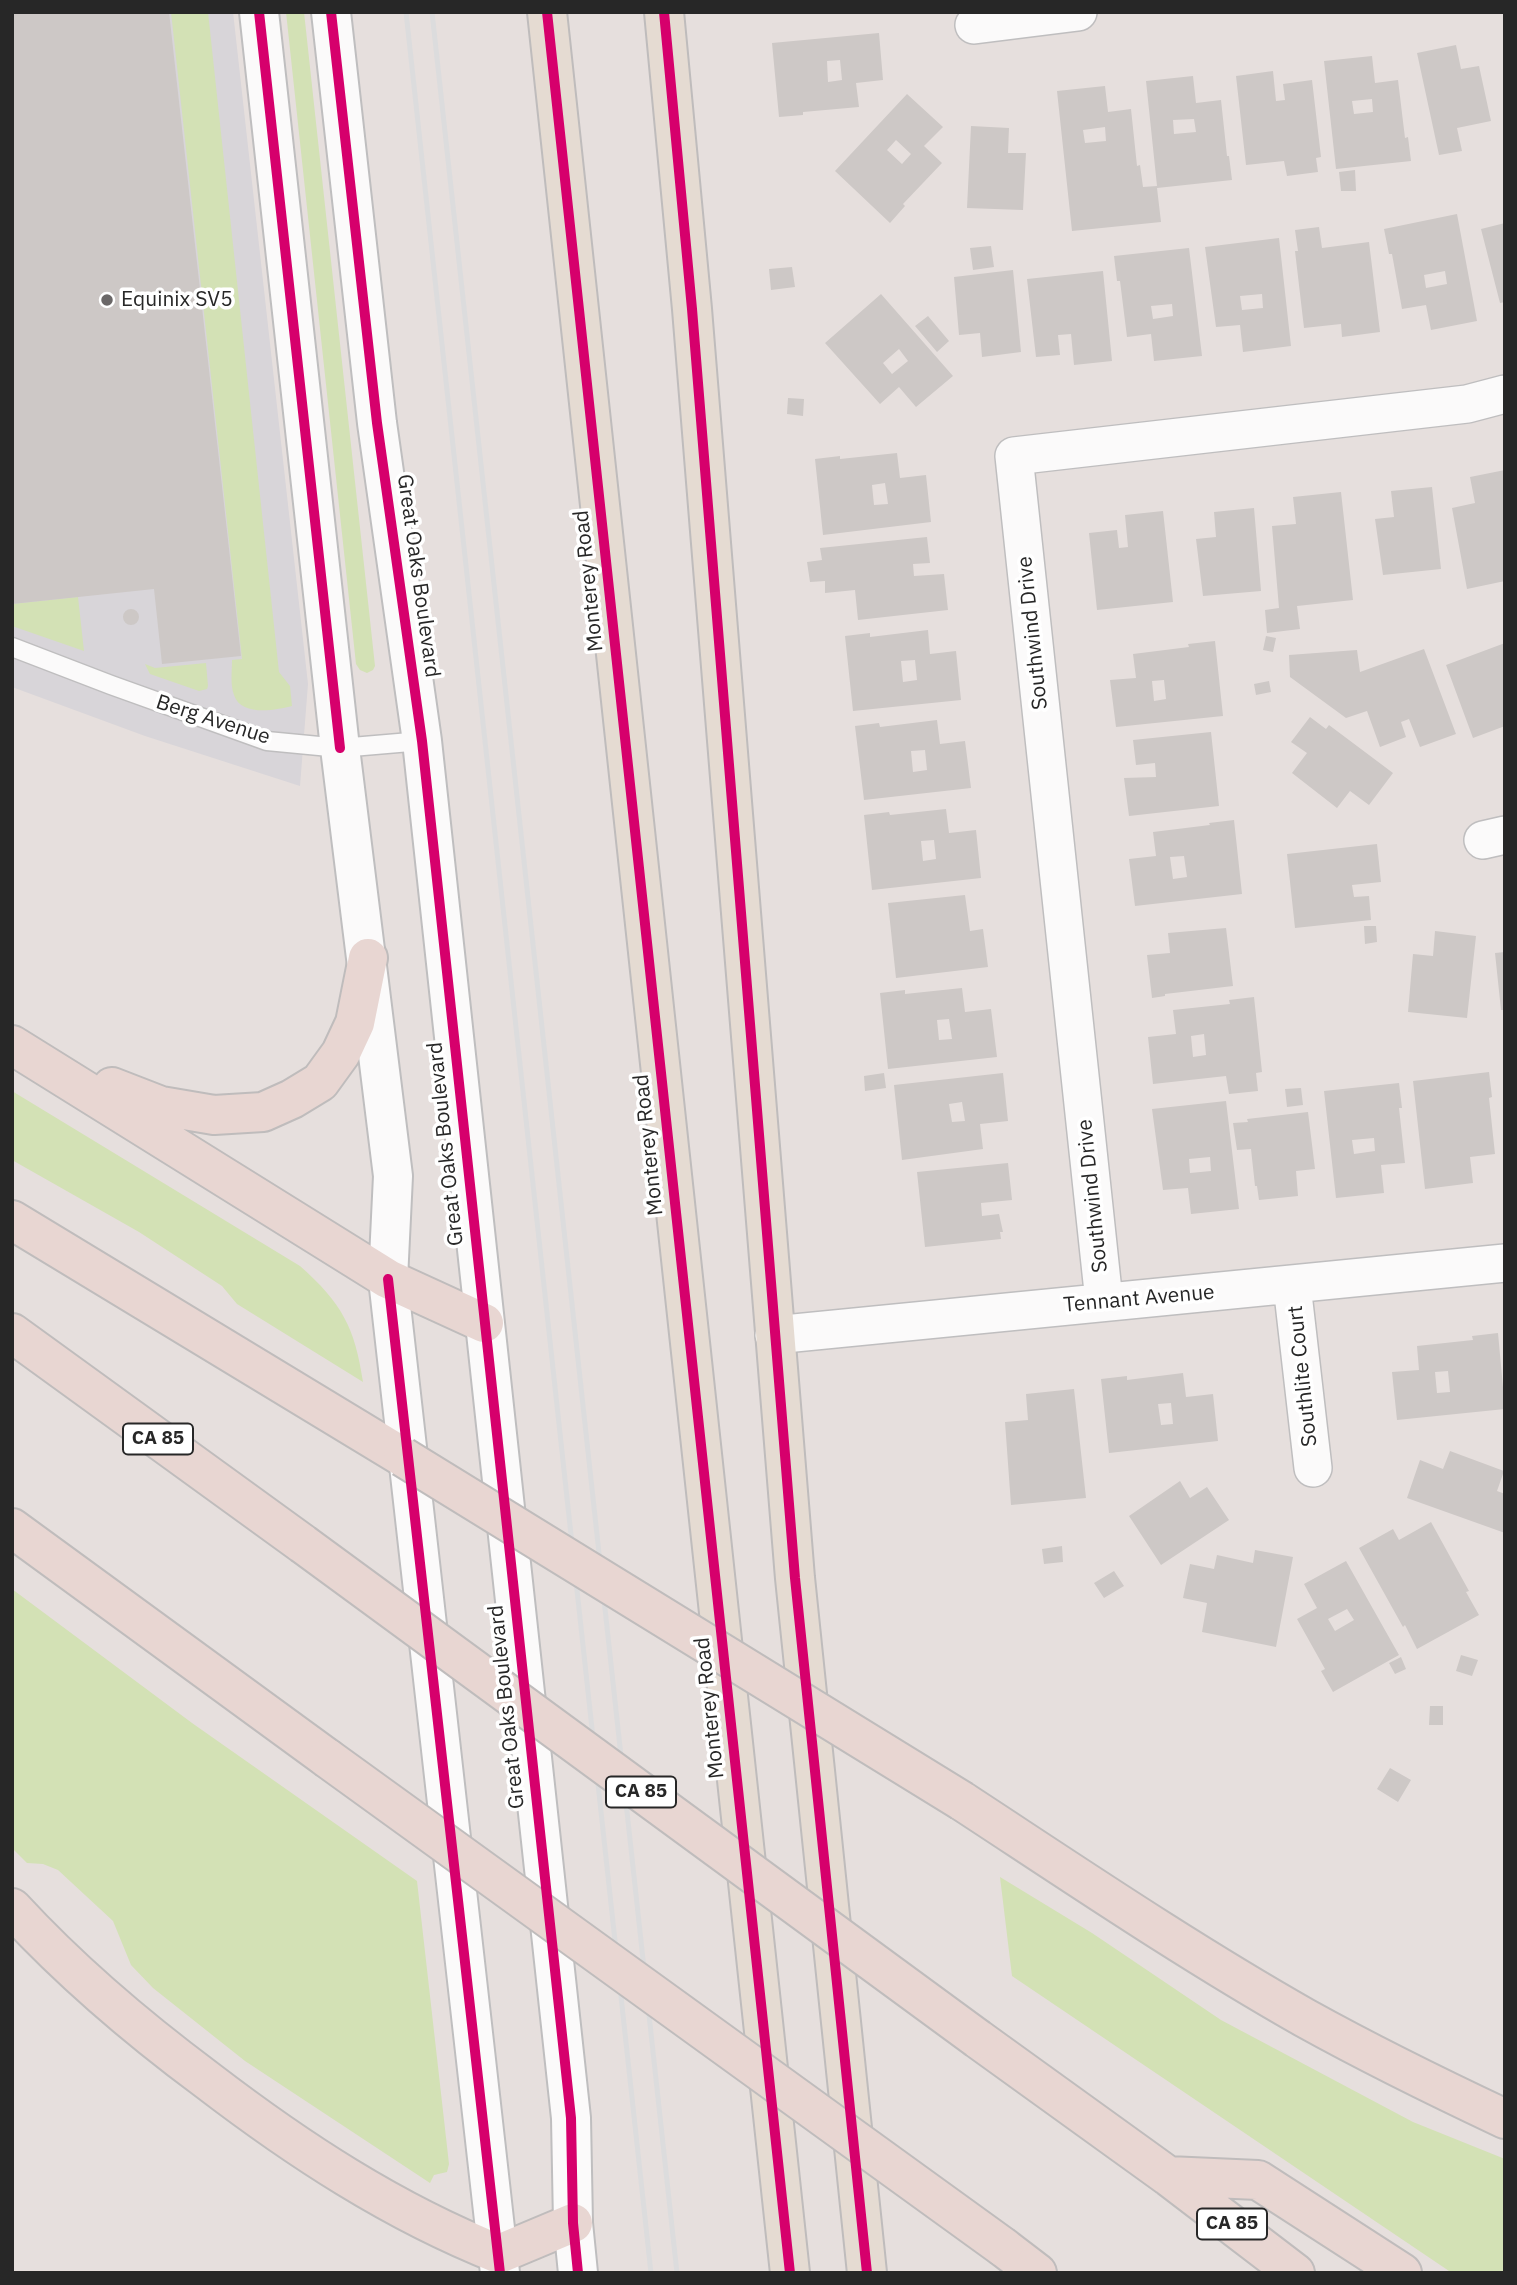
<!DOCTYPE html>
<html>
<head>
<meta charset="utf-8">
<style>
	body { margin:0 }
	#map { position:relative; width:1517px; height:2285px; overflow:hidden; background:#e6dfdd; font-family:"IBM Plex Sans",sans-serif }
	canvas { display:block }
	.frame { position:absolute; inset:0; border:14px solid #272727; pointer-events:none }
</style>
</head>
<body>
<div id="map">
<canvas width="1517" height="2285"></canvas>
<div class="frame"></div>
</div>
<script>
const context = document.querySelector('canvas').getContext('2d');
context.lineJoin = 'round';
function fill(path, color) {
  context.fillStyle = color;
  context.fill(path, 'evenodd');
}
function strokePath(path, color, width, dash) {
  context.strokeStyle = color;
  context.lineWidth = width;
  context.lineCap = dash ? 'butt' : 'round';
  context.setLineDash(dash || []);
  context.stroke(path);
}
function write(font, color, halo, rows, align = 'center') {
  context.font = font + ' "IBM Plex Sans",sans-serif';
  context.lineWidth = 7;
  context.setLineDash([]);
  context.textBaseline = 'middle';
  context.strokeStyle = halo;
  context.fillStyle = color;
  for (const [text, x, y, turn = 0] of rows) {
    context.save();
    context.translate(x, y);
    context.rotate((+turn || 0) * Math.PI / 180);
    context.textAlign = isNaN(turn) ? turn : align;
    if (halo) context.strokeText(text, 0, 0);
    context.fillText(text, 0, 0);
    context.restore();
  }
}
fill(new Path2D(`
	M12,12H233L308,684L300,786L145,736L12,687Z`), '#d8d5d9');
fill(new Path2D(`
	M171,12H208L279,672L290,686L292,706C276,710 241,717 234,695C230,685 232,671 232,660L242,659Z
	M286,12H304L375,666L373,670L367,673L360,670L356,664Z
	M78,597L84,651L12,626V604Z
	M206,663L208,686L207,689L199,691L150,674L145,664L155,668Z
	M12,1091L300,1266C342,1303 355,1328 363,1382L237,1304L222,1286L139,1232L12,1160Z
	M12,1589L192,1723L417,1881L449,2164L447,2172L434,2175L430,2183L245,2061L153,1988L131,1965L113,1921L58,1870L43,1864L27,1863L12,1848Z
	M1000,1877L1092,1933L1221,2020L1413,2122L1505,2159V2273H1452L1012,1976Z`), '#d3e1b5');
fill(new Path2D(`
	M12,12H169L241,656L162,664L154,589L12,604Z
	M879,33L883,80L856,83L859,107L803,112V115L779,117L772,43ZM840,60L842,80L828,82L827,61Z
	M1456,45L1461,69L1479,66L1491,121L1457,128L1462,151L1439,155L1417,53Z
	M1372,56L1375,83L1398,80L1405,138L1408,137L1411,161L1336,169L1324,61ZM1372,99L1373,112L1354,114L1352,101Z
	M1273,71L1276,101L1285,100L1283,84L1312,80L1321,157L1316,158L1318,172L1287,176L1284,161L1246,165L1236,76Z
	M1193,76L1196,103L1221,100L1227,156H1229L1232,180L1157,188L1161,222L1072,231L1057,91L1105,86L1108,112L1131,109L1137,166L1140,165L1143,187L1157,186L1146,81ZM1194,119L1196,132L1174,134L1173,120ZM1105,127L1106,141L1085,143L1083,130Z
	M907,94L943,127L924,146L942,163L903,204L905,206L890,223L835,171ZM896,140L911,154L902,164L887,150Z
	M971,126L1009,128L1008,153H1026L1023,210L967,208Z
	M1355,170L1356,191H1341L1339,172Z
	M1457,214L1477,321L1431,330L1426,305L1402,309L1392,254H1389L1384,229ZM1445,271L1447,284L1426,288L1424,275Z
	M1505,223V302L1500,303L1481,229Z
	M1319,227L1322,248L1369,242L1380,332L1342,337L1341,324L1304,328L1295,251H1298L1295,230Z
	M1279,238L1291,346L1243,352L1240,325L1216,327L1205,247ZM1262,294L1263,308L1242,310L1240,296Z
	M991,246L994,267L973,270L970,248Z
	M1189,248L1202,356L1154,361L1151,334L1127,337L1120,281H1117L1114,256ZM1172,304L1173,316L1153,319L1151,306Z
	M792,267L795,287L771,290L769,269Z
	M1013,270L1021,352L982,357L980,333L959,335L954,277Z
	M1103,271L1112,361L1074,365L1071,334L1058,335L1060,355L1036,357L1027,279Z
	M881,294L953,376L916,407L899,387L880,404L825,343ZM899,349L908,361L892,374L883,363Z
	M928,316L949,341L937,352L915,326Z
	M788,398L804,399L803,416L787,414Z
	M897,453L900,478L926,475L931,522L823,535L815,459L840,456V459ZM885,483L888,504L874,505L872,485Z
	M1505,470V581L1467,589L1452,508L1475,503L1470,477Z
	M1432,487L1441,569L1383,575L1375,519L1394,517L1391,491Z
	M1341,492L1353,600L1297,606L1300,629L1267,633L1265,610L1279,608L1272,526L1296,524L1293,497Z
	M1254,508L1261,591L1203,596L1196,539L1216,537L1214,512Z
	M1163,511L1173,602L1097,610L1089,533L1117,530L1119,548L1128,547L1125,515Z
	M927,537L930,563L913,564L914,576L944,574L948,610L858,620L855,590L825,593V581L810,582L807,562L822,560L820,548Z
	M123 617a8 8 0 1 1 16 0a8 8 0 1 1-16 0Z
	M928,630L930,654L956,651L961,700L853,711L845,636L870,633V637ZM915,660L917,680L903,682L901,661Z
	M1266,636L1276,638L1273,652L1263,650Z
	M1215,641L1223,716L1116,727L1110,680L1136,678L1133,654L1189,647L1188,644ZM1164,680L1166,699L1154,701L1152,681Z
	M1505,643V726L1473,738L1446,665Z
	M1424,649L1456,734L1420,747L1409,719L1401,722L1406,737L1380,747L1367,711L1346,718L1290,677L1289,655L1357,650L1360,672Z
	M1269,681L1271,692L1256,695L1254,684Z
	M1310,717L1326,729L1329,725L1393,773L1369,805L1350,791L1337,808L1292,773L1307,753L1291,742Z
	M937,720L940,744L965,741L971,788L864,800L855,726L879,723L880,727ZM925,750L927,770L913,772L911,751Z
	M1211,732L1219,806L1129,816L1124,778L1156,777L1155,763L1136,765L1133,740Z
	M946,809L949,833L976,830L981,878L872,890L864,815L889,812L890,815ZM934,840L936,859L923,861L921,841Z
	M1234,820L1242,894L1135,906L1129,859L1156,856L1153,832L1210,825L1209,823ZM1184,856L1187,877L1173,879L1170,857Z
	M1377,844L1381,882L1352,885L1354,897L1369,896L1371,920L1295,928L1287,854Z
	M965,895L970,931L983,929L988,967L896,978L888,903Z
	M1364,926H1376L1377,942L1365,944Z
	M1226,928L1233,986L1165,994V996L1152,998L1147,955L1170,953L1168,933Z
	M1435,931L1476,936L1467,1018L1408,1012L1413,954L1433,956Z
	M1505,952V1010H1501L1495,953Z
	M962,988L965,1012L991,1009L997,1057L888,1069L880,993L905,990V994ZM949,1019L952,1039L939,1040L937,1020Z
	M1254,997L1262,1072L1256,1073L1258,1091L1229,1094L1226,1076L1153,1084L1148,1037L1176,1034L1173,1010L1230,1004L1229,1000ZM1204,1034L1206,1055L1193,1057L1191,1036Z
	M1489,1072L1492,1097L1489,1098L1495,1154L1470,1157L1473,1183L1425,1189L1413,1081Z
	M884,1073L886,1088L865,1091L864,1076Z
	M1003,1073L1008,1121L980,1124L983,1149L902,1160L894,1085ZM962,1102L965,1121L952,1122L949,1104Z
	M1399,1083L1402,1108H1399L1405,1163L1381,1165L1384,1193L1336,1198L1324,1091ZM1374,1138L1375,1151L1354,1154L1352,1140Z
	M1301,1088L1303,1105L1287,1107L1285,1089Z
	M1226,1101L1239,1209L1191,1214L1188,1188L1163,1190L1152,1109ZM1210,1157L1211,1171L1190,1173L1189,1159Z
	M1308,1112L1315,1169L1296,1171L1298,1196L1259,1200L1257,1186H1255L1251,1149L1237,1150L1233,1123L1248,1122L1247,1119Z
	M1008,1163L1012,1200L981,1203L982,1216L999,1214L1003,1232H1000L1001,1239L925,1247L917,1172Z
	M1498,1333L1505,1409L1397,1420L1392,1372L1419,1370L1417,1346L1473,1340L1472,1336ZM1448,1371L1450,1392L1437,1393L1435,1372Z
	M1183,1373L1186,1397L1213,1394L1218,1441L1109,1453L1101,1379L1127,1376V1380ZM1171,1403L1173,1424L1161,1425L1158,1404Z
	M1074,1389L1086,1498L1011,1505L1005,1422L1028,1420L1026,1394Z
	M1450,1451L1504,1471L1497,1491L1505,1494V1533L1407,1498L1420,1460L1443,1469Z
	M1180,1481L1190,1498L1207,1487L1229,1520L1161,1565L1129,1516Z
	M1431,1522L1469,1591L1466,1592L1479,1615L1417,1649L1405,1625L1403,1627L1359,1548L1393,1529L1399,1540Z
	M1062,1546L1063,1562L1044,1564L1042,1549Z
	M1255,1550L1293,1557L1276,1647L1202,1632L1207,1603L1183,1598L1190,1564L1214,1569L1217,1555L1253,1563Z
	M1346,1561L1399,1655L1333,1692L1321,1671L1325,1669L1297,1619L1317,1608L1304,1584ZM1347,1609L1354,1620L1335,1631L1328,1619Z
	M1114,1571L1124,1586L1104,1598L1094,1583Z
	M1461,1655L1478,1660L1472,1676L1456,1671Z
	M1401,1657L1406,1669L1395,1674L1389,1663Z
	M1430,1706H1443V1725H1429Z
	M1390,1768L1411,1780L1398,1802L1377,1789Z`), '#cdc8c6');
const service = new Path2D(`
	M12,647L111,685L267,741L340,748L422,741`);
const minor = new Path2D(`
	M974,25L1078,12
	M1483,840L1505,835
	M1292,1285L1313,1468
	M1104,1301L1014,456L1467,404L1505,394
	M774,1335L1505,1263`);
const secondary = new Path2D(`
	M259,12L340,748L393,1176L388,1279L500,2273
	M331,12L377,423L422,741L571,2118L573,2223L578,2273`);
const primary = new Path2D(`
	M547,12L790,2273
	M664,12L692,309L795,1578L867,2273`);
const motorway = new Path2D(`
	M12,1045L388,1279L484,1323
	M112,1087L161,1106L214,1115L263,1112L292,1099L320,1082L341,1053L355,1023L368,958
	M12,1220L403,1457
	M12,1333L303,1544
	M12,1528L327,1758
	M962,1801C1075,1875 1187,1951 1305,2018C1370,2054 1437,2087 1505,2119
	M12,1908C71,1972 137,2028 207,2080C297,2149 393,2212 499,2254L573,2223
	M978,2039L1168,2176L1295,2273
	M1168,2176L1258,2180L1402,2273
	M1003,2247L1037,2273`);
strokePath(service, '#bfbebf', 21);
strokePath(minor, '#bfbebf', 40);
strokePath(secondary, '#bfbebf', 42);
strokePath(primary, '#bfbcbc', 42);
strokePath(motorway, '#bfbcbc', 42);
strokePath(service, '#fbfafa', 18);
strokePath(minor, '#fbfafa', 37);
strokePath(secondary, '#fbfafa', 38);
strokePath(primary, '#e5dbd2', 38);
strokePath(motorway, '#e8d6d2', 38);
strokePath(new Path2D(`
	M406,12L651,2273
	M432,12L677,2273`), '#dcdcdd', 5);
const motorwayBridge = new Path2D(`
	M403,1457L962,1801
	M303,1544L978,2039
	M327,1758L1003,2247`);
strokePath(motorwayBridge, '#bfbcbc', 42, []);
strokePath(motorwayBridge, '#e8d6d2', 38);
strokePath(new Path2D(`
	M259,12L340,748
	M331,12L377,423L422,741L571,2118L573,2223L578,2273
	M547,12L790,2273
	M664,12L692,309L795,1578L867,2273
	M388,1279L500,2273`), '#d6006c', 10);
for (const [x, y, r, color] of [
	[107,300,7,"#6a6767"]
]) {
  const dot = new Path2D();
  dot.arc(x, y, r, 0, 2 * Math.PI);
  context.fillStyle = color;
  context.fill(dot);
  strokePath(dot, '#fff', 2.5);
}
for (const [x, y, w] of [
	[158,1439,70],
	[641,1792,70],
	[1232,2224,70]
]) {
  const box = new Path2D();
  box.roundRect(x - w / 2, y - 15.5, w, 31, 5);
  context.fillStyle = '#fff';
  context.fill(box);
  strokePath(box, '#272727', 2);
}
write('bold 19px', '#272727', null, [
	["CA 85",158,1439],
	["CA 85",641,1792],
	["CA 85",1232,2224]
]);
write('21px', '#272727', '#fff', [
	["Equinix SV5",121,300]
], 'left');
write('21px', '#272727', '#fff', [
	["Great Oaks Boulevard",418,576,82],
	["Monterey Road",589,581,-96],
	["Southwind Drive",1033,633,-96],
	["Berg Avenue",213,720,18],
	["Great Oaks Boulevard",446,1144,-96],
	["Monterey Road",649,1145,-96],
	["Southwind Drive",1093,1196,-96],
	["Tennant Avenue",1139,1299,-5],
	["Southlite Court",1303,1376,-96],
	["Great Oaks Boulevard",507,1707,-96],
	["Monterey Road",710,1708,-96]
]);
</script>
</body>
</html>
